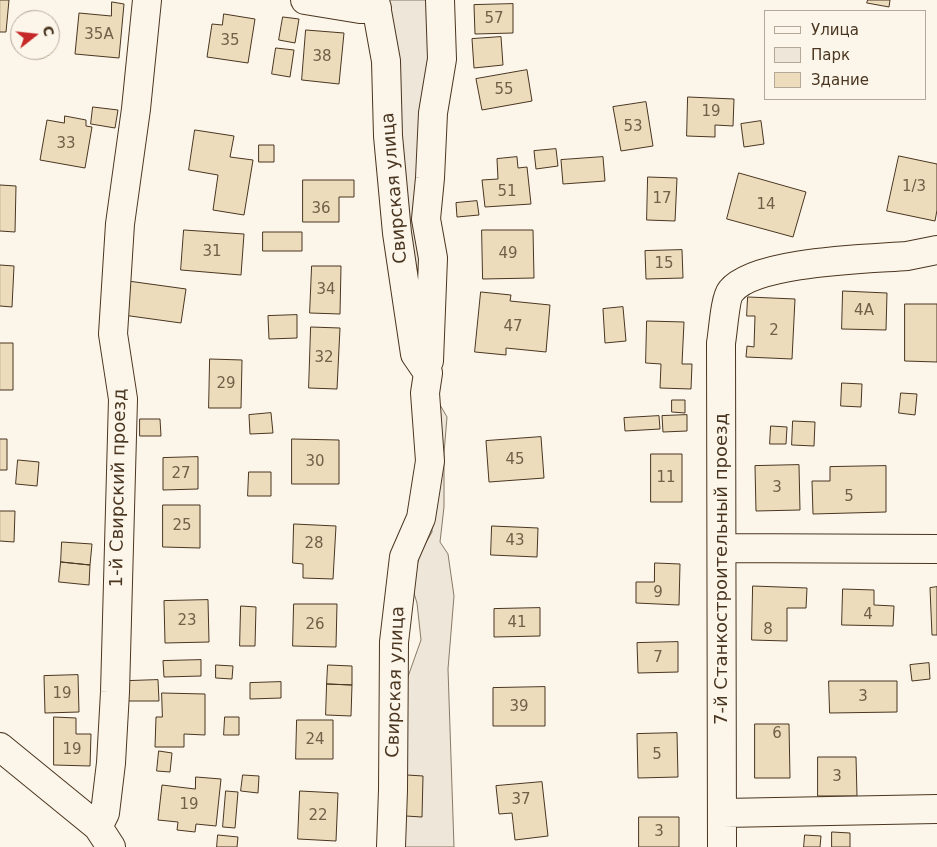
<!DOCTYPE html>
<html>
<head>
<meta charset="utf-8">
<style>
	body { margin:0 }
	#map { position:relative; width:937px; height:847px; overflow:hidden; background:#fbf6e9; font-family:"DejaVu Sans",sans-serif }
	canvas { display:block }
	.legend { position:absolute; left:764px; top:10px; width:162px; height:90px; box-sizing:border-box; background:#fbf6e9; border:1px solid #b4a999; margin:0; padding:6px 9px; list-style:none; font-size:15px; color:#4a3520 }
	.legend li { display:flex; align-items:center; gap:10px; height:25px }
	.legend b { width:25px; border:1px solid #b4a999 }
	.north { position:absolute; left:10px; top:10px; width:50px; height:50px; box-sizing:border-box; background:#fbf6e9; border:1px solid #b4a999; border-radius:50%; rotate:74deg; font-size:14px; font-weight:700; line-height:20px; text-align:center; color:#4a3520 }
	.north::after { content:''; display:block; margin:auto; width:18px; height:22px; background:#c62828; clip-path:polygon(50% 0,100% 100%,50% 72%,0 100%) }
</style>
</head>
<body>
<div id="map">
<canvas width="937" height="847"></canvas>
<ul class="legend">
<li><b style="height:6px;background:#fbf6e9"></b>Улица</li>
<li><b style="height:14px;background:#ede6d9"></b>Парк</li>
<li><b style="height:14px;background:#ecdcbc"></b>Здание</li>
</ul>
<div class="north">С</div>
</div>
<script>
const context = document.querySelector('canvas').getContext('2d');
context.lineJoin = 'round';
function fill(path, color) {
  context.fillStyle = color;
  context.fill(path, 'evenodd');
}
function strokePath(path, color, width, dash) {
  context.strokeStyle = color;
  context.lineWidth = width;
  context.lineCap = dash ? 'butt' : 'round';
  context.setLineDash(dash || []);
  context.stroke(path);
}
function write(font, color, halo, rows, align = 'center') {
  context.font = font + ' "DejaVu Sans",sans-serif';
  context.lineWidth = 4;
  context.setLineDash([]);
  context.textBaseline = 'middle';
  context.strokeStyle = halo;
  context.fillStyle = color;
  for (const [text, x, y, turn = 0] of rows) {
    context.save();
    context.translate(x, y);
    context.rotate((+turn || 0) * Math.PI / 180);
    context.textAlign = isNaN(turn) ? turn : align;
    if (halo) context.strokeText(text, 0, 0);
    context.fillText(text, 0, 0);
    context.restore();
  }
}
const green = new Path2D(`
	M383,0H431L421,252L420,343Z
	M435,396L447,417L444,453V507L440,542L448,554L454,596L448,669L454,847H404L405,685L421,640L417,603L412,587L420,553L432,532L431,500Z`);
fill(green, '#ede6d9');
strokePath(green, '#887966', 1);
const building = new Path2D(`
	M0,0H9L6,32H0Z
	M868,0H890L889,7L867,3Z
	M112,2L124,4L119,58L75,54L79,13L111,16Z
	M513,4V33L475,34L474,5Z
	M224,14L255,19L248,63L207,57L212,24L222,25Z
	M283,17L299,19L295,43L279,40Z
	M306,30L344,33L339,84L302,80Z
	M501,37L503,65L474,68L472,39Z
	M276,48L294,50L290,77L272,74Z
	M527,70L532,101L482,110L476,79Z
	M688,97L734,99L733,126L715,125V137L687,136Z
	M646,102L653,146L621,151L613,107Z
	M93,107L118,110L115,128L91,124Z
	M65,116L86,120V126L92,127L85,168L40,160L47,120L64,123Z
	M761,121L764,144L744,147L741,124Z
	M195,130L234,136L230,157L253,160L244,215L213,210L218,175L189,170Z
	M259,145H274V162H259Z
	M556,149L558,166L536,169L534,151Z
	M899,156L937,164V210L935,221L887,211Z
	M517,157L518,168L527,167L531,204L485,207L482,180L498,179L497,159Z
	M603,157L605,181L563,184L561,160Z
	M739,173L806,192L793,237L727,219Z
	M648,177L677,178L675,221L647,220Z
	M303,180H354V197H339V222H303Z
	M0,185L16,186L15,232L0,231Z
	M477,201L479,215L457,217L456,203Z
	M184,230L244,234L241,275L181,270Z
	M482,230H533L534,278L483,279Z
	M263,232H302V251H263Z
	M682,250L683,278L646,279L645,251Z
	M0,265L14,266L12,307L0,306Z
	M312,266H341L340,314L310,313Z
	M128,281L186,289L181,323L123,315Z
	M843,291L887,293L886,330L842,329Z
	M481,292L511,295L510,301L550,305L546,352L506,348V355L475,352Z
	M748,297L795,299L792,359L746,357L747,346L754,347L755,316H747Z
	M905,304H937V362L905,361Z
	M623,307L626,341L605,343L603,309Z
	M297,315V338L269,339L268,316Z
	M647,321L684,322L682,364H692L691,389L660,388L661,364L646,363Z
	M311,327L340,328L337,389L309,388Z
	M0,343H13V390H0Z
	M210,359L242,360L241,408H209Z
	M842,383L862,384L861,407L841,406Z
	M901,393L917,394L915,415L899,413Z
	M672,400H685V413L672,412Z
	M271,413L273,433L250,434L249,415Z
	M687,415V431L663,432L662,416Z
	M659,416L660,429L625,431L624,418Z
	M140,419H160L161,436H140Z
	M793,421L815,422L814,446L792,445Z
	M771,426L787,427L786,444H770Z
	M541,437L544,478L489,482L486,441Z
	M0,439H7V470H0Z
	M292,439L339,440V484H292Z
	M651,454H682V502H651Z
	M198,457V489L163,490V458Z
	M18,460L39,462L37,486L16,484Z
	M799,465L800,510L756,511L755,466Z
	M886,466V512L813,514L812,481H830V467Z
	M249,472H271V496H248Z
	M163,505H200V548L163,547Z
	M0,511H15L14,542L0,541Z
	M294,524L336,526L333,579L303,578V564L293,563Z
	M492,526L538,528L537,557L491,555Z
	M62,542L92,544L90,565L61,562Z
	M61,562L90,565L89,585L59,582Z
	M655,563L680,564L679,605L636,603V582H654Z
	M753,586L807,588L806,608H787V641L752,640Z
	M937,587V635H932L930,588Z
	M843,589L874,590V605L894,606L893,626L842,625Z
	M208,600L209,642L165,643L164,601Z
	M294,604H337L336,647L293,646Z
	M241,606L256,607L255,646H240Z
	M540,608V636L494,637V609Z
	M678,642V672L638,673L637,643Z
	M201,660V676L164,677L163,661Z
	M929,663L930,679L912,681L910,665Z
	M216,665L233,666L232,679L216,678Z
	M328,665L352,666V685L327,684Z
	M78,675L79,712L45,713L44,676Z
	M158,680L159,701H128V681Z
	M829,681H897V712L830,713Z
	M281,682V698L250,699V683Z
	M327,684L352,685L351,716L326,715Z
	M545,687V726H493V688Z
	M162,693L205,694V735L184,734V747H155L156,717H162Z
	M54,717L76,718V734H91L90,766L54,765Z
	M225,717H239V735H224Z
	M297,720H333V759H296Z
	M755,724H789L790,778H755Z
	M677,733L678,777L638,778L637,734Z
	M159,751L172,753L170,772L157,771Z
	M818,757H856L857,796H818Z
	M243,775L259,776L258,793L241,791Z
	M407,775L423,776L422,817L406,816Z
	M196,777L221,779L216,826L196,824L195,832L177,830L178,822L158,820L162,785L195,789Z
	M542,782L548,836L515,840L512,813L499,814L496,786Z
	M226,791L238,792L235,828L223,827Z
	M300,791L338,793L336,841L298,839Z
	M639,817H679V847H639Z
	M832,832L850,833V847H832Z
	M218,835L238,837L237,847H217Z
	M805,835L821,836L820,847H804Z`);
fill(building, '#ecdcbc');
strokePath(building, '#4a3520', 1);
const minor = new Path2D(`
	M305,0L360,9L377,8
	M375,0L386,61L388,136L397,233L415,354L428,373L425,393L430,461L421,518L404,557L394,642L393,790L391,847
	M429,361L433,258L426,219L430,178L433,113L442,59L440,0
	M722,548L937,549
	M0,747L98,827L111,847
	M723,813L937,809
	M98,827L105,813L111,763L115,692L123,399L113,334L120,224L136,109L147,0
	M722,847L721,343C723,332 725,298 731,291C755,261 868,259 907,256C917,254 927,252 937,250`);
strokePath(minor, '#4a3520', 30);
strokePath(minor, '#fbf6e9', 28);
write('15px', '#725f47', null, [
	["57",494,19],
	["35А",99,35],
	["35",230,41],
	["38",322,57],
	["55",504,90],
	["19",711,112],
	["53",633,127],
	["33",66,144],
	["1/3",914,187],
	["51",507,192],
	["17",662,199],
	["14",766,205],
	["36",321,209],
	["31",212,252],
	["49",508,254],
	["15",664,264],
	["34",326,290],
	["4А",864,311],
	["47",513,327],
	["2",774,331],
	["32",324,358],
	["29",226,384],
	["45",515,460],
	["30",315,462],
	["27",181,474],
	["11",666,478],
	["3",777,488],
	["5",849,497],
	["25",182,526],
	["43",515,541],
	["28",314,544],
	["9",658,593],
	["4",868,615],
	["23",187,621],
	["41",517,623],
	["26",315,625],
	["8",768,630],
	["7",658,658],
	["19",62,694],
	["3",863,697],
	["39",519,707],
	["6",777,734],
	["24",315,740],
	["19",72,750],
	["5",657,755],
	["3",837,777],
	["37",521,800],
	["19",189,805],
	["22",318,816],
	["3",659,832]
]);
write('18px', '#4a3520', '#fbf6e9', [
	["Свирская улица",395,188,-95],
	["1-й Свирский проезд",119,488,-89],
	["7-й Станкостроительный проезд",722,569,-90],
	["Свирская улица",396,682,-88]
]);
</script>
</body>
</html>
